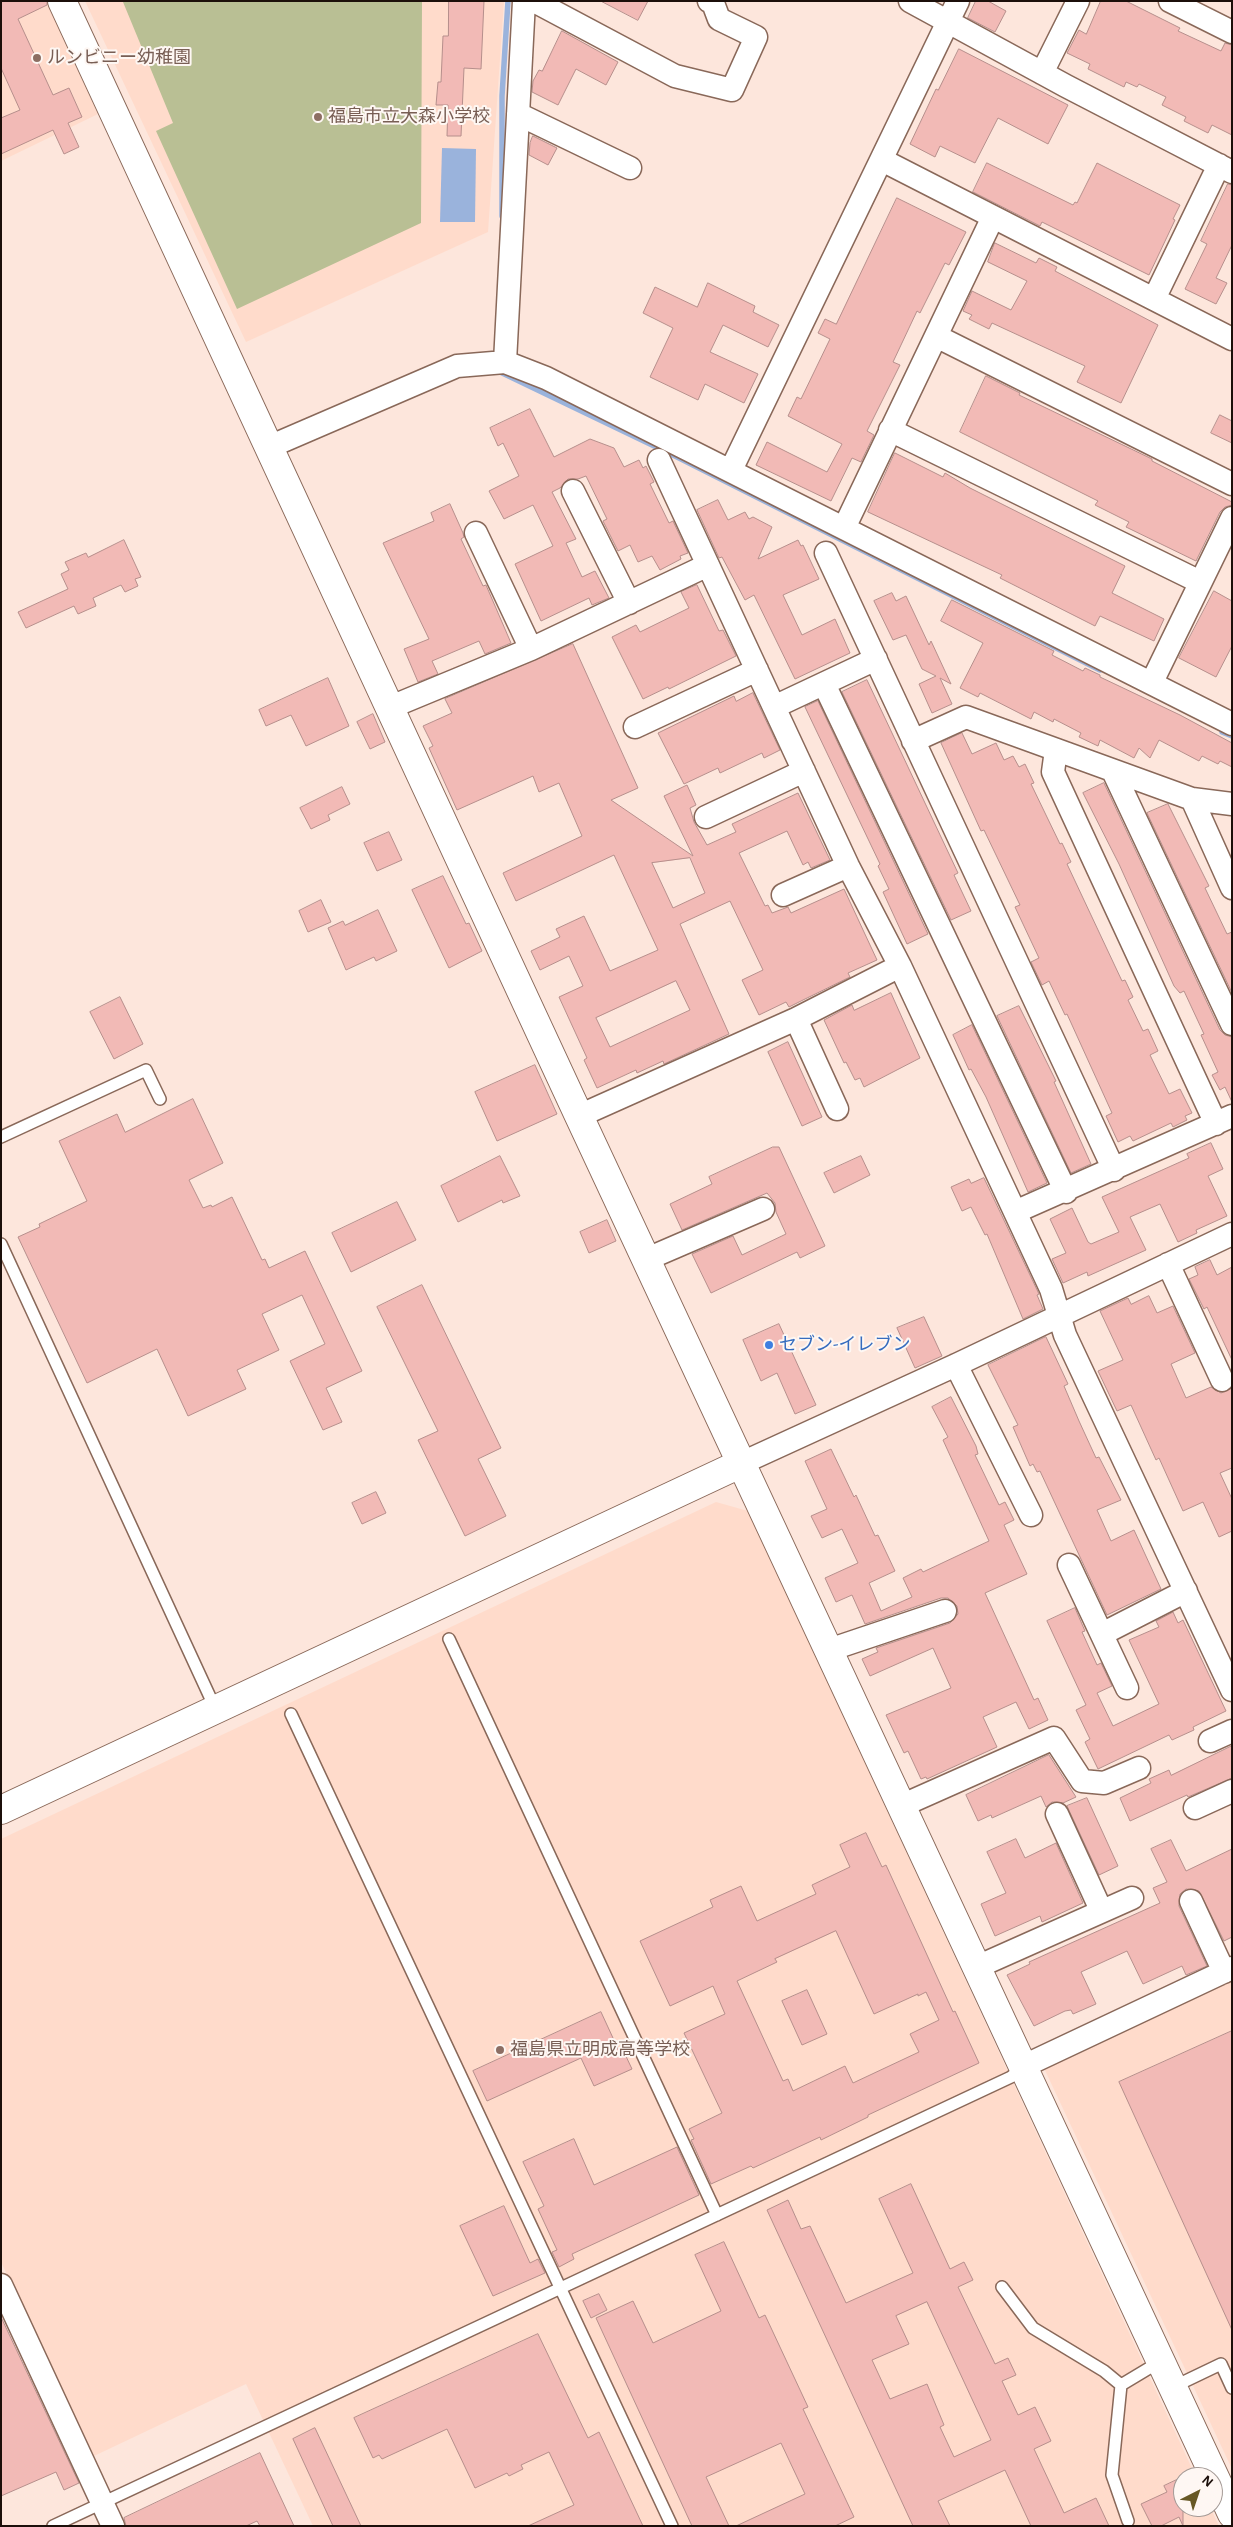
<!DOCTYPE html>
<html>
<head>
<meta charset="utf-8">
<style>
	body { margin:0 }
	#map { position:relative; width:1233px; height:2527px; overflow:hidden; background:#fde6dc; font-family:"Alegreya Sans",sans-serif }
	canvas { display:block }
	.frame { position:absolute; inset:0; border:2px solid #1c0f0a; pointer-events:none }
	.north { position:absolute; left:1173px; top:2467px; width:50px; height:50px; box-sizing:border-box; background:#fef7f3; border:1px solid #a49a96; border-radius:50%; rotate:41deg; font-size:14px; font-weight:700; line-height:20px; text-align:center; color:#1c0f0a }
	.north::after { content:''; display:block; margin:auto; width:18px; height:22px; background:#675825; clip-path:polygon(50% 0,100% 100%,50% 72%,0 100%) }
</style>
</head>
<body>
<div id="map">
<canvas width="1233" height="2527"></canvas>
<div class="frame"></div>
<div class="north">N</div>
</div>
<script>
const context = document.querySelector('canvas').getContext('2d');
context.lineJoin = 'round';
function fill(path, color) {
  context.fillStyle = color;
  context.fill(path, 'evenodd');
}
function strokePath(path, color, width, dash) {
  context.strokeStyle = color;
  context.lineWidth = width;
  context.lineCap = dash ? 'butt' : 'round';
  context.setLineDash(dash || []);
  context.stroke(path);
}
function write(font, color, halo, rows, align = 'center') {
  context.font = font + ' "Alegreya Sans","Noto Sans JP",sans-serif';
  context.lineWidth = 4;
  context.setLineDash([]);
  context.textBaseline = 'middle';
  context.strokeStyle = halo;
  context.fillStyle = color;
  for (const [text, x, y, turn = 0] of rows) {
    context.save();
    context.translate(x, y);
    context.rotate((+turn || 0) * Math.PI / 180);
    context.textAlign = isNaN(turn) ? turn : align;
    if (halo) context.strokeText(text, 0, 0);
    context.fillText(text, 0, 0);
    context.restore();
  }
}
fill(new Path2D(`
	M1,1H46L98,114L1,161Z
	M85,1H504L488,232L246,342Z
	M716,1502L748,1511L1196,2477H1183V2507H1210L1219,2526H313L246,2384L94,2456L1,2262V1839Z
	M1232,1978V2469L1043,2066Z`), '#ffdbcb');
fill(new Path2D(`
	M422,1L421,223L237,309L156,131L173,123L123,2Z`), '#b9bf94');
fill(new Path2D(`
	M442,148L476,149L475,222H440Z`), '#9ab3dc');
strokePath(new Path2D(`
	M502,216V96L508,1
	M496,370L675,456L1100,670
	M1222,732L1232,736`), '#9ab3dc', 5.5);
const building = new Path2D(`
	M1,1H47V5L18,19L53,95L69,88L82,117L68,123L79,147L64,154L53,130L1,154V118L20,110L1,68Z
	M449,1H484L481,69L464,68L461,136H447L448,105H436L438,82H441L443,36H448Z
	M601,1H648L638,20Z
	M976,1H988L1006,11L995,32L968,18Z
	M1101,1H1126L1180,28L1178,31L1221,51L1225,43L1232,45V135L1212,125L1208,133L1184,121L1186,117L1162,105L1166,97L1139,84L1137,87L1126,82L1124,87L1088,69L1090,64L1067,53L1079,30L1086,34Z
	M562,31L618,62L606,85L576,69L558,105L532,92L533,81L539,70L542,71Z
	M959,49L1068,105L1048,144L998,118L975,163L940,146L935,157L910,144L936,89L938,90Z
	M533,136L557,148L548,165L529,155L530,143Z
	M987,163L1073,205L1075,202L1077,203L1097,163L1180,205L1173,219L1175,220L1149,275L1042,222L1040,226L973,192Z
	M1228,184L1232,185V245L1216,278L1227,283L1216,304L1185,289L1207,244L1201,241Z
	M897,198L966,232L949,265L945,263L920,313L917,311L893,362L900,365L867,431L874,435L861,462L852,458L831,501L756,465L767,442L827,472L842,444L788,416L797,397L801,399L830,339L818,333L825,319L836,324Z
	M995,243L1036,263L1039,258L1057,267L1055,271L1158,325L1121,403L1077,382L1085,366L992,323L989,329L969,319L972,315L963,311L972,291L1011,310L1027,281L988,262Z
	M708,283L755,306L753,312L779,325L768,347L723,325L710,352L758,374L744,403L705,384L698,400L650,377L673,328L643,313L655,287L697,307Z
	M986,376L1020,393L1019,395L1152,459V461L1232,502V505L1225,507L1220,512L1196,561L1126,527L1129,522L1095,505L1098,501L960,432Z
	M530,409L554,457L590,439L614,448L624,467L639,460L643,468L646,466L654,482L650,484L669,523L673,521L688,553L680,556L681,559L660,570L652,556L638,562L630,545L618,551L603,521L607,519L586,476L578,479H568L560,488L552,492L576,539L566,543L582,577L595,571L609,598L592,605L589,598L541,621L515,564L553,546L533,505L504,519L489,491L519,476L503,443L498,446L490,428Z
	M1220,415L1232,421V443L1211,433Z
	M895,453L943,477L945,473L970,488L1125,566L1112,593L1164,619L1154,641L1100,616L1095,626L1000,578L1002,575L868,512Z
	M718,500L728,520L745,512L749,519L753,517L772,527L758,559L798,540L801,546L803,545L819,579L783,595L802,635L835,619L850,653L795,679L754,595L745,600L722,557L719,558L697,510Z
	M450,504L463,533L464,537L461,539L483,586L486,585L511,643L485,654L479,641L432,661L438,674L418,682L404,649L429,639L383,543L434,521L431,513Z
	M124,540L141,577L135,579L138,586L125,592L121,585L93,598L96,606L78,614L74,606L26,628L18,612L68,589L61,574L69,570L65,562L86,553L88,557Z
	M697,585L719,631L723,630L736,656L669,689L668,687L643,699L612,637L636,625L640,632L689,608L681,592Z
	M1214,591L1232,601V646L1216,677L1179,658Z
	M892,593L896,601L906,596L929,645L931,641L951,684L940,678L952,704L932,713L919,684L936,676L922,669L906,635L893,640L874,601Z
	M952,600L1054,651L1052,655L1083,671L1085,668L1100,675V677L1180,715L1232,743V767L1220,761L1218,764L1202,756L1199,761L1159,740L1150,758L1139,748L1134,758L1100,740L1098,746L1079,737L1081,733L1054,719L1053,722L1034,712L1031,719L980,693L978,697L960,688L983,643L941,621Z
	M573,644L638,788L611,800L693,856L664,796L687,785L696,805L690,808L694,822L707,845L736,832L732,824L798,793L830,860L811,868L808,862L803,865L787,831L739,853L765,906L768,905L772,913L788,907L791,913L844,889L877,960L848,973L850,977L803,1000L789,1007L786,1002L759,1015L742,980L763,970L730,901L680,924L729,1034L664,1064L663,1061L637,1073L636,1070L597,1088L584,1060L587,1058L559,997L583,986L569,956L540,970L531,951L560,937L556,929L584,916L610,971L658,950L614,855L516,901L503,873L582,836L559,783L539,792L533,776L457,810L429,748L433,746L423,726L452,713L445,699ZM690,858L705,893L673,908L652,863ZM676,981L690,1010L610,1047L596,1018Z
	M328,678L349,726L306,746L291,715L266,726L259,710Z
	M867,680L958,873L954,875L971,911L951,920L842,692Z
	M753,693L780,750L764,758L762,753L720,773L718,768L684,784L658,733L734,696L736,701Z
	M818,701L928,934L907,944L883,892L889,889L878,866L880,864L805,707Z
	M373,714L385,742L370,749L357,722Z
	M962,733L972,754L996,743L1004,760L1013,756L1019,767L1025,764L1034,783L1031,784L1060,844L1062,843L1071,862L1067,864L1075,881L1122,981L1125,980L1133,997L1128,1000L1143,1031L1148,1029L1158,1051L1150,1055L1169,1094L1180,1089L1192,1113L1185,1116L1187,1120L1173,1127L1171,1123L1133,1141L1130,1136L1118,1142L1106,1116L1112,1113L1067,1014L1065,1015L1049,981L1042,985L1031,962L1039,958L1015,907L1020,905L984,830L981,831L941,743Z
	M1104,783L1220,1030L1225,1035L1232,1037V1102L1225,1087L1220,1090L1212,1075L1218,1072L1201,1035L1204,1034L1184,991L1180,993L1174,986L1119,864L1083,793Z
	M342,787L350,804L328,815L330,820L311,829L300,808Z
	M1168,804L1209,886L1205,888L1227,934L1232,932V993L1147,813Z
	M389,832L402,860L377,871L364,843Z
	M443,876L466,924L469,923L482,951L449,968L412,890Z
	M321,900L331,922L308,932L299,911Z
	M378,910L397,951L376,961L374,957L346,970L328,928L343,921L345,925Z
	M891,993L920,1058L864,1087L860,1078L855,1080L846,1062L844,1063L824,1020L852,1005L854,1010Z
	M120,997L143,1044L114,1059L90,1012Z
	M1019,1006L1056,1081L1054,1082L1091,1164L1071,1173L997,1016Z
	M972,1025L1047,1183L1028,1192L986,1097L971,1069L969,1070L953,1035Z
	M788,1042L822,1117L802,1126L768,1052Z
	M535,1065L557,1114L497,1141L475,1092Z
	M193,1099L223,1163L189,1180L203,1208L211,1205L212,1207L232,1197L262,1260L265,1259L269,1268L305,1251L362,1371L326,1388L342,1422L323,1430L290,1361L325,1344L302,1295L262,1314L279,1350L237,1370L246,1389L188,1416L157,1349L87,1383L18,1237L40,1227L39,1224L87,1201L59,1141L117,1114L125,1132Z
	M1211,1143L1223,1169L1208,1176L1227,1216L1196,1230L1197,1233L1178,1242L1160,1204L1130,1217L1146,1250L1088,1276L1087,1272L1063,1283L1052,1259L1066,1253L1050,1219L1072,1208L1088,1242L1091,1244L1119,1232L1102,1197L1189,1158L1187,1154Z
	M773,1147H779L825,1246L800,1258L797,1252L711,1293L692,1254L733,1236L742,1255L786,1234L776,1212L775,1203L767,1193L682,1230L670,1204L712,1184L709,1177Z
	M500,1156L520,1196L503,1203L502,1200L458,1222L441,1186Z
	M861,1156L870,1175L834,1193L824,1173Z
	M984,1178L1039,1294L1037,1295L1043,1309L1023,1319L987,1234L985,1235L971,1207L962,1211L951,1187L969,1179L971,1183Z
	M397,1202L416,1240L351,1272L332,1233Z
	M607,1220L616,1241L589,1253L580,1232Z
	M1210,1260L1217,1275L1232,1267V1360L1207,1307L1204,1309L1189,1279L1198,1275L1195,1267Z
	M422,1285L501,1448L478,1459L506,1516L465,1536L418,1440L438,1431L377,1307Z
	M1149,1296L1157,1313L1173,1306L1195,1353L1171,1364L1186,1398L1211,1387L1221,1393L1232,1388V1468L1220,1473L1232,1499V1531L1219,1537L1203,1502L1183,1511L1159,1458L1156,1460L1131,1405L1117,1411L1098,1371L1123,1360L1100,1311L1128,1298L1131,1304Z
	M924,1317L942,1356L915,1368L897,1328Z
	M779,1324L816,1405L795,1414L777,1373L761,1381L743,1340Z
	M1046,1337L1068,1384L1064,1386L1079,1421L1096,1458L1099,1457L1121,1500L1097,1510L1111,1541L1134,1530L1161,1589L1107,1615L1040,1471L1037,1472L1033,1464L1030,1466L1013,1427L1018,1425L988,1365Z
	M951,1397L976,1446L978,1454L975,1455L999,1505L1005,1502L1014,1520L1004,1525L1027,1574L985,1593L1034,1700L1038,1698L1048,1720L1029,1729L1016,1702L983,1717L997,1747L927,1779L926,1777L921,1779L908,1751L904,1753L886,1715L951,1688L933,1648L870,1676L862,1659L878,1652L876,1648L950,1623L958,1614L957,1606L948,1598H941L865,1624L852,1595L836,1602L825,1578L858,1563L842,1529L822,1538L811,1516L827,1509L805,1461L831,1449L854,1497L856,1495L875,1536L878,1535L895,1571L869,1583L881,1611L912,1597L903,1578L921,1569L923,1572L989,1541L943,1440L948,1437L932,1407Z
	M376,1492L386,1513L362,1524L352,1503Z
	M1075,1608L1085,1631L1082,1632L1097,1665L1101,1663L1112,1686L1097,1693L1113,1726L1159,1704L1129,1640L1159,1627L1156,1621L1173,1612L1178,1623L1183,1620L1226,1711L1193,1727L1194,1730L1172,1740L1169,1735L1098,1769L1085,1742L1090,1739L1076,1710L1086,1705L1047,1621Z
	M1232,1746V1778L1188,1797L1187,1795L1130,1821L1120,1798L1151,1783L1149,1779L1169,1770L1171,1775Z
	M1049,1755L1076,1797L1063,1803L1052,1802L1046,1807L1041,1796L992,1818L991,1815L978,1821L966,1795Z
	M1087,1798L1118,1866L1099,1875L1067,1806Z
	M866,1833L882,1867L886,1865L953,2012L955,2011L979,2063L868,2115V2117L821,2140L820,2137L753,2168L751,2166L711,2184L691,2140L694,2139L689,2129L722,2113L684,2033L725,2014L713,1986L670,2006L640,1941L713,1907L710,1900L741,1886L757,1921L816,1894L812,1885L850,1867L840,1845ZM836,1931L874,2014L918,1994V1996L926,1992L939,2020L910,2034L919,2052L853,2083L845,2066L793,2091L788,2079L783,2081L737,1981L777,1962L775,1959Z
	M1016,1839L1025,1858L1056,1843L1083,1903L1042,1922L1040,1916L995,1936L981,1904L1006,1893L987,1852Z
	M1171,1840L1186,1871L1232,1849V1937L1224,1941L1199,1891L1186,1889L1180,1894L1179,1906L1207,1966L1186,1975L1182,1966L1143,1984L1127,1951L1081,1972L1096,2004L1073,2014L1071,2010L1065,2011L1034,2026L1007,1975L1030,1964L1029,1962L1160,1903L1153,1888L1167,1882L1151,1849Z
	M807,1990L827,2034L802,2045L782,2001Z
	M601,2012L619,2051L623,2050L632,2069L594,2086L581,2058L487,2101L473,2071Z
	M1232,2031V2330L1119,2082Z
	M574,2139L594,2185L677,2147L699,2195L572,2254L574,2259L559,2267L552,2252L557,2250L538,2209L544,2206L523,2162Z
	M911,2184L950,2269L964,2262L973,2280L958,2287L995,2364L1008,2358L1016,2375L1002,2381L1018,2415L1035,2407L1051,2441L1034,2449L1064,2513L1096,2498L1109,2526H1031L1005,2470L938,2501L950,2526H913L767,2210L788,2200L801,2229L810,2226L846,2303L913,2273L879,2199ZM927,2302L991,2440L954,2457L940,2427L944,2425L927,2384L890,2399L872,2360L909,2344L896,2316Z
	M504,2206L530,2263L538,2259L545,2273L493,2296L460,2226Z
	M724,2242L759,2318L765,2315L808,2407L803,2409L854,2517L835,2526H736L805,2494L781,2443L706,2477L729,2526H692L596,2318L633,2301L653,2343L721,2311L695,2255Z
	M599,2294L607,2310L591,2318L583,2301Z
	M1,2317L79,2483L64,2490L56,2472L1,2496Z
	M538,2334L588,2438L599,2432L643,2526H528L574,2505L549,2452L521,2465L523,2469L509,2476L507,2473L475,2488L447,2429L382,2459L379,2455L373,2458L354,2418Z
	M315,2428L361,2526H333L293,2439Z
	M260,2453L294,2526H260L257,2521L246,2526H126L124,2518Z
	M1183,2477V2526L1179,2517L1161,2526H1152L1141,2504L1167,2492L1164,2486Z`);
fill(building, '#f2bab6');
strokePath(building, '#b68f8c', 1);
const lane = new Path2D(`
	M1,1137L146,1070L160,1099
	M1,1244L216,1710
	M449,1639L717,2215
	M291,1714L672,2526
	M1002,2287L1033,2328L1104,2371L1121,2385
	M1121,2385L1112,2475L1128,2521
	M1121,2385L1161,2361
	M1173,2387L1221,2364L1232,2388
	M53,2526L1011,2077L1023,2067`);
const street = new Path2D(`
	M534,1L675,76L732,90L756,37L719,19L713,3L709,1
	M910,1L1066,86L1232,172
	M1170,1L1232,32
	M1042,73L1078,1
	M518,114L630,168
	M882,160L1232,339
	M1154,299L1219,165
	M936,336L1232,484
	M505,362L524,1
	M890,430L1200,582
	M269,447L457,366L505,362L546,378L1232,724
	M659,460L848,866L900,966L1051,1289L1065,1335L1232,1690
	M731,470L958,1
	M573,491L629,603
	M844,528L993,217
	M476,533L531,649
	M826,553L1114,1170
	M1152,682L1232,518
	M824,684L1066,1192
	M391,707L531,649L708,565
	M774,707L876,659
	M635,727L757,670
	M913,741L966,717L1192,799L1232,888
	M1056,750L1053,772L1216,1124
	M1113,771L1232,1024
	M1192,799L1232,804
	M706,817L804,771
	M783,895L848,866
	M796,1019L837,1109
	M579,1116L796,1019L900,966
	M1015,1212L1232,1116
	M647,1259L763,1209
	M1168,1264L1222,1380
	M956,1365L1031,1515
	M742,1463L956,1365L1232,1234
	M1069,1565L1127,1688
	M1102,1634L1186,1591
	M829,1650L945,1611
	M1210,1741L1232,1731
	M901,1806L1054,1738L1082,1781L1104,1783L1139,1768
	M1195,1808L1232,1791
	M1057,1814L1101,1910
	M1191,1901L1224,1972
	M977,1967L1132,1898
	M1024,2066L1232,1968
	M1,2285L113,2526`);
const secondary = new Path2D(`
	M62,1L579,1116L1232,2514
	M1,1810L742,1463`);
strokePath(lane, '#896859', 14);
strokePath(street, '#896859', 25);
strokePath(secondary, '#896859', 30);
strokePath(lane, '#fff', 11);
strokePath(street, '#fff', 22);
strokePath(secondary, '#fff', 28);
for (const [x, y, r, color] of [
	[37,58,5,"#8d6e63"],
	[318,117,5,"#8d6e63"],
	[769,1345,5,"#3f7fe0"],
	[500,2050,5,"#8d6e63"]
]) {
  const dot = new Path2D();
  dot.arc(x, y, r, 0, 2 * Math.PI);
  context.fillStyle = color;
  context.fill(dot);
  strokePath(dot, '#fef7f3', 2);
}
write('18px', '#785e54', '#fef7f3', [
	["ルンビニー幼稚園",47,58],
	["福島市立大森小学校",328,117],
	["福島県立明成高等学校",510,2050]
], 'left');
write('18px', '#366cbe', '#fef7f3', [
	["セブン-イレブン",779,1345]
], 'left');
</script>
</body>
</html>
